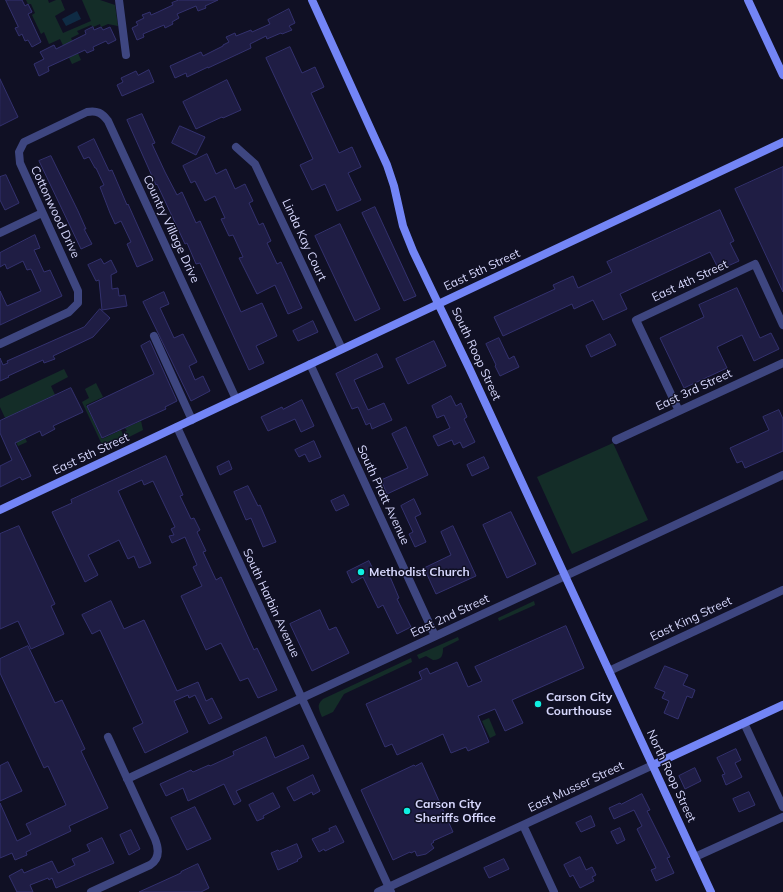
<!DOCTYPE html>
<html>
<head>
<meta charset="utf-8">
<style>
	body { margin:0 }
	canvas { display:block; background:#101024 }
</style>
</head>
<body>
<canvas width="783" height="892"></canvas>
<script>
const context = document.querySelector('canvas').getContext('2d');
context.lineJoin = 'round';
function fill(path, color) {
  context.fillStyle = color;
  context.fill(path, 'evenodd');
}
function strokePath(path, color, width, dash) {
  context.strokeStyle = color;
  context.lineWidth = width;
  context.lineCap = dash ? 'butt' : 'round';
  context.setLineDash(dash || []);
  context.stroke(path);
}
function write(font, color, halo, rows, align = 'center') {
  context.font = font + ' Mulish,sans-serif';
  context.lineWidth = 3;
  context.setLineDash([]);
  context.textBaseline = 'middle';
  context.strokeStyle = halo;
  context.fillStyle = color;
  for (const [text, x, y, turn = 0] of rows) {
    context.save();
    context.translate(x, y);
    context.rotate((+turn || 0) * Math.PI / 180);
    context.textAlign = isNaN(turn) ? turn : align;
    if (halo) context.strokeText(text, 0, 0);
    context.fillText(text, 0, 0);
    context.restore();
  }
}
fill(new Path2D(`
	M26,0H48L49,3L56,0H61L65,10L55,16L63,33L91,21L82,0H100L115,5L118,26L108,24L101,27L100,24L93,27L91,25L77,31L79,34L71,38L81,60L72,64L60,39L49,44L44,32L41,34L32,15L35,13L31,4H28Z
	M64,369L68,377L51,386L55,395L8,417L17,437L23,434L27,442L18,446L0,407V399Z
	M96,383L103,397L86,405L102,439L121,430L125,439L104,449L82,402L89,398L85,389Z
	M141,421L143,430L127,438L124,432L127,431L125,428Z
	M613,443L648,520L572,554L537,477Z
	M534,601L535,605L499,621L498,618Z
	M458,637L459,640L443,648C443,655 442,660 433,660L426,656L419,659L417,655Z
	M411,658L412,662L344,694L333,712L322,717C319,709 316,705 323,699Z
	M489,718L496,735L490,738L482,721Z`), '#142d28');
fill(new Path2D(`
	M77,11L81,19L66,26L62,19Z`), '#0f2b44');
const building = new Path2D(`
	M6,0H22L25,6L28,4L32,12L28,14L41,42L32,47L28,40L25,41L22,34L19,36L15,28L18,27Z
	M179,0H218L205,6L206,8L198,11L196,6L177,14L179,18L172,22L173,24L165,28L164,25L143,34L144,37L137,40L132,28L138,25L136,22L144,18L142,15L150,12L151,15L158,12L173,5L172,3Z
	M289,9L295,23L289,26L292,30L282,34L281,33L267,39L266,36L250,44L251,48L208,68V67L187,77L186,73L175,78L170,66L201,52L203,56L223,46V45L229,42L226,37L235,33L236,36L251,30L252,32L270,24L268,20Z
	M93,27L94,30L101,27L103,30L110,27L116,40L108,44L106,41L93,47L94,50L87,53L85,50L48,67L49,71L39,76L34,64L44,59L40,52L54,45L56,49L86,34L85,31Z
	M290,47L302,73L315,67L324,87L311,93L339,153L352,147L361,167L348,173L361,200L337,211L325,184L312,190L300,165L313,159L266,58Z
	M149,70L154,82L122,96L117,85L123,82L121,78L136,71L138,75Z
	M0,79L18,117L0,126Z
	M227,80L241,110L223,118L222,117L196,129L183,102Z
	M142,114L155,143L152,144L165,172L177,195L182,192L196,223L200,221L241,312L262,303L277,336L256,346L264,363L249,370L200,263L196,264L187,243L185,244L157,184L156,185L127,120Z
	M180,126L205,137L196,155L172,143Z
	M94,139L109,171L112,170L127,205L128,204L153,260L137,267L127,244L131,242L121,221L115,224L110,213L100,187L104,185L96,168H95L89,157L84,159L78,147Z
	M207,154L216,174L226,169L235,189L245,184L253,201L249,203L259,225L263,223L271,241L267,243L277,264L281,262L302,308L288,314L275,285L257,294L239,258L243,257L233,235L229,236L221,219L225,218L215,196L205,201L195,181L191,183L183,166Z
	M51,156L78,211L86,229H84L92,244L81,249L39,161Z
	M783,167V292L735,189Z
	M6,175L19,203L5,210L0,200V177Z
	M375,207L416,296L404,301L362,213Z
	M720,210L734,241L730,243L739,261L719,270L710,252L620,294L627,309L603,320L593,300L574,309L572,304L503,336L494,317L555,289L553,285L573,276L578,288L612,272L607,262Z
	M340,224L380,309L355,321L315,236Z
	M35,235L40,248L34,250L44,272L50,270L62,296L0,325V291L7,306L41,291L31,269L27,270L23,261L7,269L5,264L0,267V253Z
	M101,259L104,264L111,260L117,272L111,275L112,289L118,288L119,296L125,295L127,306L102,310L99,280L96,281L88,265Z
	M737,288L760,338L771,333L779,349L754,361L742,335L717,347L727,368L684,388L660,338L704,317L699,305Z
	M164,292L169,304L160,308L174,338L183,334L197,362L189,366L195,380L203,376L210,391L191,401L143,302Z
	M100,309L110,318L93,337L53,356L55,359L44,363L43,360L8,376L9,377L0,381V358L3,365L8,363L7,361L84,327Z
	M313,321L318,332L298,341L293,331Z
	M610,334L616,345L591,357L586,346Z
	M499,338L509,359L514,356L519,367L500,376L495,366L496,365L486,344Z
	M150,341L177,401L165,407L166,409L102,438L87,406L154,374L141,346Z
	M434,341L446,366L408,384L396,359Z
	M377,354L383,367L354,380L368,410L384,403L392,420L372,429L370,423L366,425L358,407L352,409L336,374Z
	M71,388L83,412L53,426L55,429L42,436L40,431L15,443L31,476L22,480L20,477L0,487V466L12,460L0,433V421Z
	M451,396L456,406L461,403L467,417L464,419L475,442L463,448L460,442L454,445L452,440L438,446L433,436L450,428L444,415L437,418L432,406Z
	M302,400L314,426L301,432L295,419L268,431L261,417L282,407L283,409Z
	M779,410L783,419V451L745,468L742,461L737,463L730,448L769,430L763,417Z
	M406,427L428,475L387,494L381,480L408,468L392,434Z
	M314,441L321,457L309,462L305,454L299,457L295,450Z
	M166,456L183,495L180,496L191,519L194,518L200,530L197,532L206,551L203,552L216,580L221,577L254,650L257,648L277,690L258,698L248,678L240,681L221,643L206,650L181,596L202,586L193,567L197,565L185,537L172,543L169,536L174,535L171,529L175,527L153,481L144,485L142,480L118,491L151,563L139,568L134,556L128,559L119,540L88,555L98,575L85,582L52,512L72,503L71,500Z
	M484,457L489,468L472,476L467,465Z
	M229,461L232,469L220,475L217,467Z
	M248,486L258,506L260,505L276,542L263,547L251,518L246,520L234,492Z
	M344,495L349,505L336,511L331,501Z
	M414,499L421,514L415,517L426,542L415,547L409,534L413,532L401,506Z
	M511,512L536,564L507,578L483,525Z
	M19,526L55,604L51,606L64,634L31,649L18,621L0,629V534Z
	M453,526L476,576L436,594L424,568L451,555L441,532Z
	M369,561L377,577L388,572L399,598L397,599L411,627L397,634L383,605L378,608L363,577L352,583L347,572Z
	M111,601L124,629L144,620L177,691L198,682L206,701L212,698L222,718L209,724L195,695L189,698L188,695L174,701L188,732L145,753L133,728L143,723L131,697L100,630L92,634L82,615Z
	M320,610L329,630L336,627L349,653L312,671L290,624Z
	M566,626L584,668L512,700L523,723L505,731L495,709L478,716L489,742L468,751L466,747L451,753L443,734L397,755L392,744L385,747L366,704L422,679L419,672L427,668L430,674L457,662L468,687L482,681L475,667Z
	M28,646L55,703L62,700L85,749L81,751L108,808L69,826L71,831L26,852L27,855L15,860L12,853L0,858V803L17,841L31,834L26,824L66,805L48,766L44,768L0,673V659Z
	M665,666L688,675L683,685L695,690L692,698L687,696L678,719L664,713L669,701L662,698L665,692L655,688Z
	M266,737L275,758L303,745L309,758L236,791L241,801L234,805L224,784L188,801L183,788L166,796L160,784L191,770L193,772L209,765L210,766L234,755L233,752Z
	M736,749L741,760L735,763L742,777L726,785L722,775L725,774L717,758Z
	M8,762L22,791L0,801V766Z
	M422,763L453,832L433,841L434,842L431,844L434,848L426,854L417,856L415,851L411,853L410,852L393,860L361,790L414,765L415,766Z
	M695,768L701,781L685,789L679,776Z
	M313,775L320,791L313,795L312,792L294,801L287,788Z
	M749,792L755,805L739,812L733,799Z
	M273,793L280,807L263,816L264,818L257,821L249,805Z
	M642,794L650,810L647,811L670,857L667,858L674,873L656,881L651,870L656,868L637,829L642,826L634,810L614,819L609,808L620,803L621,804Z
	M195,807L211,839L187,850L171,818Z
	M591,816L595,826L581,832L576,823Z
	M336,826L344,842L325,851L324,849L319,852L312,839L330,831L329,829Z
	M620,828L625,840L617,844L611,832Z
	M131,830L140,849L129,855L120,835Z
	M102,838L114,863L56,888L52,878L49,880L48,878L30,885L33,892H17L9,876L22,869L24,873L52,861L58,873L75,865L72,859L90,851L87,845Z
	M297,844L302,857L297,860L298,861L278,870L271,853L278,850L279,851Z
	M580,857L586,870L592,867L596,875L592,877L594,881L580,888L573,875L570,877L564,865Z
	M504,859L509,869L489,878L484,868Z
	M198,864L209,888L201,892H139L181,873V872Z`);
fill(building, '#1f1d44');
strokePath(building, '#33316e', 1);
strokePath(new Path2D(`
	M119,0L126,55
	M236,147L255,164L342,349
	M0,233L42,213
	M154,336L192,420
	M0,344L69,312L78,303V291L20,163L19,152L24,142L87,112C97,110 102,113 108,121L236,399
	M310,364L435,636
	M679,411L636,320L755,264L783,325
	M177,427L391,892
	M616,440L783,363
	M609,671L783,590
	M744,723L783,807
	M127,779L783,475
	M523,825L554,892
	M695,857L783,817
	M91,892L150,865C160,859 159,849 155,839L108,737
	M378,892L653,765`), '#3e4680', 8);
strokePath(new Path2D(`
	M312,0L387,165L394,186L403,226L413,251L470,370L711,892
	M748,0L783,75
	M0,510L783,142
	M653,765L783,705`), '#7385f6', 8);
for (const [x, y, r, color] of [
	[361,572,4,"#0fefe1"],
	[538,704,4,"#0fefe1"],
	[407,811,4,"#0fefe1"]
]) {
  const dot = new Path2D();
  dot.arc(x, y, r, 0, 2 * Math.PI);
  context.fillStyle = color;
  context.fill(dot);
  strokePath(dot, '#101024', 1.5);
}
write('12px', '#d6d7fc', '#101024', [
	["Cottonwood Drive",55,212,65],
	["Country Village Drive",171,229,65],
	["Linda Kay Court",304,240,65],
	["East 5th Street",482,270,-25],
	["East 4th Street",690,281,-25],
	["South Roop Street",476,354,65],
	["East 3rd Street",694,390,-25],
	["East 5th Street",91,454,-25],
	["South Pratt Avenue",383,495,65],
	["South Harbin Avenue",271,603,65],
	["East 2nd Street",450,616,-25],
	["East King Street",691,619,-25],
	["North Roop Street",671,776,65],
	["East Musser Street",576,787,-25]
]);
write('bold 12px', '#d6d7fc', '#101024', [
	["Methodist Church",369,572],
	["Carson City",546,697],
	["Courthouse",546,711],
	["Carson City",415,804],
	["Sheriffs Office",415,818]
], 'left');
</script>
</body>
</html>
